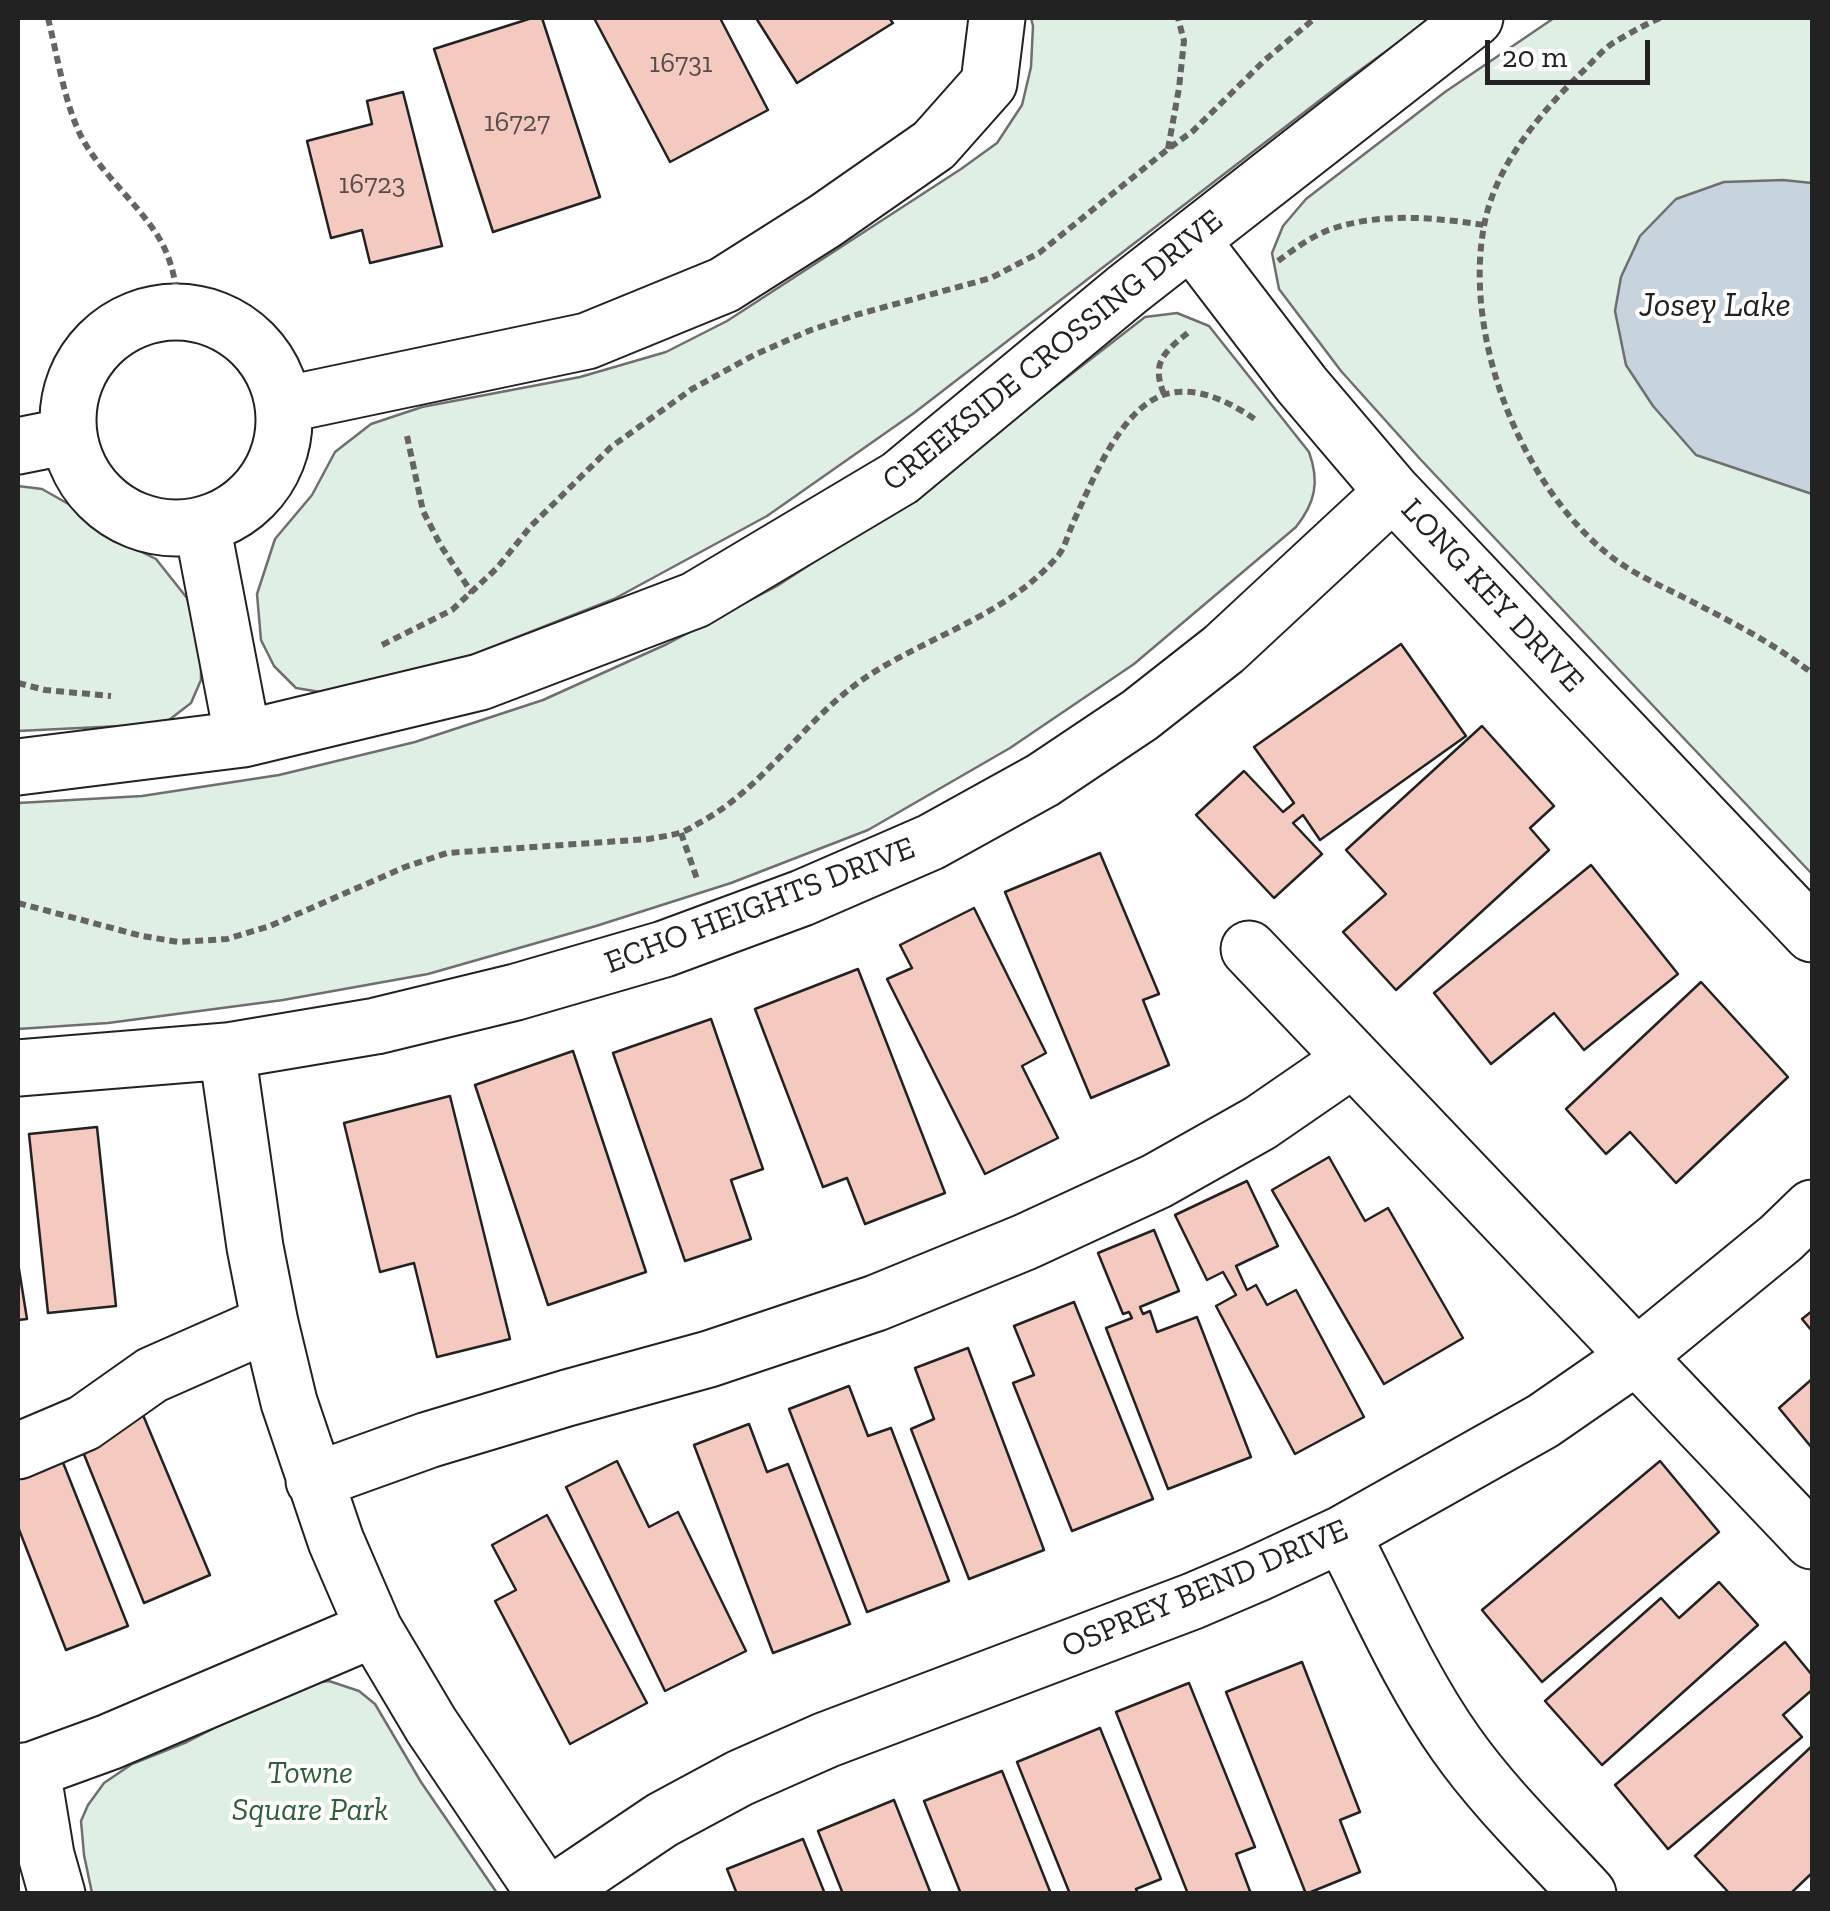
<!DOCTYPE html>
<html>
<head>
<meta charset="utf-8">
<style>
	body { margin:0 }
	#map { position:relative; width:1830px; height:1911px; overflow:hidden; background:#fff; font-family:"Zilla Slab",serif }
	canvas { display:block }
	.frame { position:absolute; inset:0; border:20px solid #222; pointer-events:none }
	.scale { position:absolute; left:1485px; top:40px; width:165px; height:45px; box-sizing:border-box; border:5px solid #222; border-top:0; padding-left:12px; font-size:30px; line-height:35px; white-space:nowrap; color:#222; -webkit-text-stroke:8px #fff; paint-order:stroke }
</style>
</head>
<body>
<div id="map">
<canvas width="1830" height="1911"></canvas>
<div class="frame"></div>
<div class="scale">20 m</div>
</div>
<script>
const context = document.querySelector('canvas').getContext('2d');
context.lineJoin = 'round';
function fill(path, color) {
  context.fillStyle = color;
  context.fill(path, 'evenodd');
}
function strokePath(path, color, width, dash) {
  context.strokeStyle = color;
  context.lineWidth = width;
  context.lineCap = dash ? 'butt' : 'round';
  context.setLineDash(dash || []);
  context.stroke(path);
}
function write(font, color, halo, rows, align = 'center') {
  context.font = font + ' "Zilla Slab",serif';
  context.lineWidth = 8;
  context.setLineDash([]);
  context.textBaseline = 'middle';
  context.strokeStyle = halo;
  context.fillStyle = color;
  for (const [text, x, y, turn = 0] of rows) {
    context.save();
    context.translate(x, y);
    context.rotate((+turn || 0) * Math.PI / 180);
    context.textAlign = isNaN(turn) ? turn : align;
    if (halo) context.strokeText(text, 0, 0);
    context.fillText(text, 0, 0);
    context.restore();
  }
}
const green = new Path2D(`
	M1031,18H1432L1341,84L914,413L767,516L614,599L459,660L332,694L296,688L274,666L261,640L257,594L275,539L312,495L335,452L371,424L422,407L580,377L666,352L727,321L961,169L997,143L1022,105L1031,67L1033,26Z
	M1554,18H1812V874L1421,460L1341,371L1279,289L1272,253L1283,226L1306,199L1445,92Z
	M1177,313L1209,326L1309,452C1320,482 1315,503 1296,527L1134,664L1010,748L868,830L731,883L596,926L428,974L283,1000L108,1023L18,1029V803L142,796L279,775L415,742L543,700L667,644L777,586L906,502L1145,317Z
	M18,486L42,489L79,510L109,536L156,559L187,598L201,651V680L191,703L169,720L142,725L18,731Z
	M329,1681L359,1691L375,1704L421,1782L497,1893H92L84,1855L81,1821L88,1805L104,1783L132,1764L187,1742L298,1685Z`);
fill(green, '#e0efe3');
strokePath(green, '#6f6f6f', 2.5);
const water = new Path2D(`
	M1783,180L1812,183V494L1696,455L1653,406L1626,365L1615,311L1621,277L1640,236L1676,199L1724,182Z`);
fill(water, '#c7d3dd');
strokePath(water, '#6f6f6f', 2.5);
const building = new Path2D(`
	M532,18H542L600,197L493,232L434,49Z
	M594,18H720L768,110L670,162Z
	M756,18H889L893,23L797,83Z
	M403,92L442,246L370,263L362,230L331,238L307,141L372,124L367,101Z
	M1401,644L1466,736L1320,840L1303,815L1293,823L1322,854L1274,898L1196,815L1244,771L1283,812L1294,803L1254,747Z
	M1482,726L1554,806L1530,828L1549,850L1396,990L1343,932L1386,894L1346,850Z
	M1100,853L1159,994L1143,1000L1169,1065L1091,1098L1005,892Z
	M1591,865L1678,974L1584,1050L1554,1013L1491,1064L1434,993Z
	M974,908L1046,1053L1022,1066L1058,1138L985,1174L887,979L912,968L900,945Z
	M858,969L945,1193L865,1224L847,1178L823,1187L755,1009Z
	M1701,982L1788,1077L1676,1183L1630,1132L1606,1154L1566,1109Z
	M711,1019L763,1169L731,1180L751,1239L685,1261L613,1053Z
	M573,1051L646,1272L548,1305L475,1085Z
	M450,1096L510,1339L437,1357L414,1263L380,1272L344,1123Z
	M97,1127L116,1306L48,1313L29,1134Z
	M1329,1157L1365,1221L1388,1208L1463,1338L1384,1384L1272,1190Z
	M1247,1181L1278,1246L1236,1266L1247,1290L1256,1285L1267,1305L1296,1290L1364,1417L1295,1454L1216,1306L1236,1295L1223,1272L1207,1280L1175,1215Z
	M1154,1230L1179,1291L1140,1307L1143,1314L1150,1311L1157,1332L1197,1317L1251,1457L1168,1489L1106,1328L1132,1318L1129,1312L1123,1314L1098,1253Z
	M18,1263L27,1319L18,1320Z
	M1074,1302L1153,1499L1072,1531L1013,1383L1034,1375L1014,1326Z
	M1812,1311V1331L1802,1319Z
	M968,1348L1044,1550L969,1579L911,1429L934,1419L915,1368Z
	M1812,1379V1448L1779,1408Z
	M849,1386L868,1436L891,1428L949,1581L867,1612L789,1409Z
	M143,1415L210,1575L144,1603L79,1442Z
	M749,1424L767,1472L788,1464L850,1624L773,1653L694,1445Z
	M62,1460L128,1626L66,1650L18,1527V1477Z
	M617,1461L649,1527L678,1512L746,1651L665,1691L566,1487Z
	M1660,1461L1719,1532L1542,1682L1482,1610Z
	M547,1515L647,1703L570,1744L495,1601L516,1590L492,1545Z
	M1719,1582L1758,1625L1602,1765L1545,1701L1661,1598L1679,1618Z
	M1785,1642L1812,1675V1690L1783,1715L1802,1737L1668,1849L1615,1785Z
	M1302,1662L1360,1812L1340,1820L1360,1872L1306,1894L1226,1692Z
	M1189,1683L1255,1847L1236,1854L1251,1894H1188L1116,1712Z
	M1100,1728L1161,1879L1136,1889L1138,1894H1070L1017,1762Z
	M1812,1746V1873L1790,1894H1730L1695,1856Z
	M1002,1771L1051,1894H961L924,1801Z
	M894,1800L931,1894H843L818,1831Z
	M803,1839L825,1894H737L727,1869Z`);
fill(building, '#f3c9c0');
strokePath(building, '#222', 2.5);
const minor = new Path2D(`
	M1191,240L1302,385L1393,492L1812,934
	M68 420a108 108 0 1 1 216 0a108 108 0 1 1-216 0Z
	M283,405L587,341L724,285L825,221L934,145L989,83L997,18
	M18,446L68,436
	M202,525L243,739
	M18,767L243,739L480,682L695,600L900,478L1128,289L1475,18
	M1249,949L1812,1541
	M227,1051L255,1247L270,1323L289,1402L336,1541L374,1629L431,1725L545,1894
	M18,1068L227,1051L376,1026L516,992L664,949L802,898L931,842L1043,780L1140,715L1224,649L1393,492
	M18,1451L84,1423L152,1375L270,1323
	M314,1481L428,1440L567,1398L709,1359L876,1303L1025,1242L1157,1181L1260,1123L1353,1059
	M1342,1534C1378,1604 1410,1679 1456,1744C1494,1798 1543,1845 1588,1894
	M32,1770L46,1855L57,1894
	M18,1772L32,1770L109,1742L374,1629
	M552,1894L662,1820L740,1778L826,1740L1193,1601L1256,1574L1342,1534L1543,1421L1637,1356L1781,1238L1812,1208`);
strokePath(minor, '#222', 59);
strokePath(new Path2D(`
	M48,18C57,54 65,106 82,138C102,175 137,202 159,238C173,261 176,286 180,312
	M1660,18C1644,25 1628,34 1613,43C1601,51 1591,64 1580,74C1538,116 1495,166 1484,226C1463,337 1521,485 1609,555C1630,572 1657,584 1681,596C1728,620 1770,641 1812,673
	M1168,149L1179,88L1184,41L1178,18
	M1278,261C1293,250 1309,238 1326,231C1376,212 1432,217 1484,225
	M1164,394C1150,361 1166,351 1190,331
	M407,436L423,511L441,546L472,593
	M382,645L452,610L497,568L531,526L611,447L692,389L756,354L811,330L859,314L991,278L1039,253L1168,149L1193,131L1265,60L1315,18
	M18,683L45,690L111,696
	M681,833L697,879
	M18,903L142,936L179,942L227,939L270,926L405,867L447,853L649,839C659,837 669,836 679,833C686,831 693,827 699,823C767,787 806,715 871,674C934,634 1008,614 1057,557C1065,548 1068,534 1073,523C1092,482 1119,411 1163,395C1195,384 1230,402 1256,420`), '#646464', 6, [8, 5]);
strokePath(minor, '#fff', 55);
write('28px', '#564c4a', null, [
	["16731",681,64],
	["16727",517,123],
	["16723",372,185]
]);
write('32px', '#222', '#fff', [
	["CREEKSIDE CROSSING DRIVE",1053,351,-39],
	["LONG KEY DRIVE",1492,596,47],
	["ECHO HEIGHTS DRIVE",760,906,-21],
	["OSPREY BEND DRIVE",1205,1589,-23]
]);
write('italic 32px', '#2f5e38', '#fff', [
	["Towne",310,1774],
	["Square Park",310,1811]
]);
write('italic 35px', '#222', '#fff', [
	["Josey Lake",1715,306]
]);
</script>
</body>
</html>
